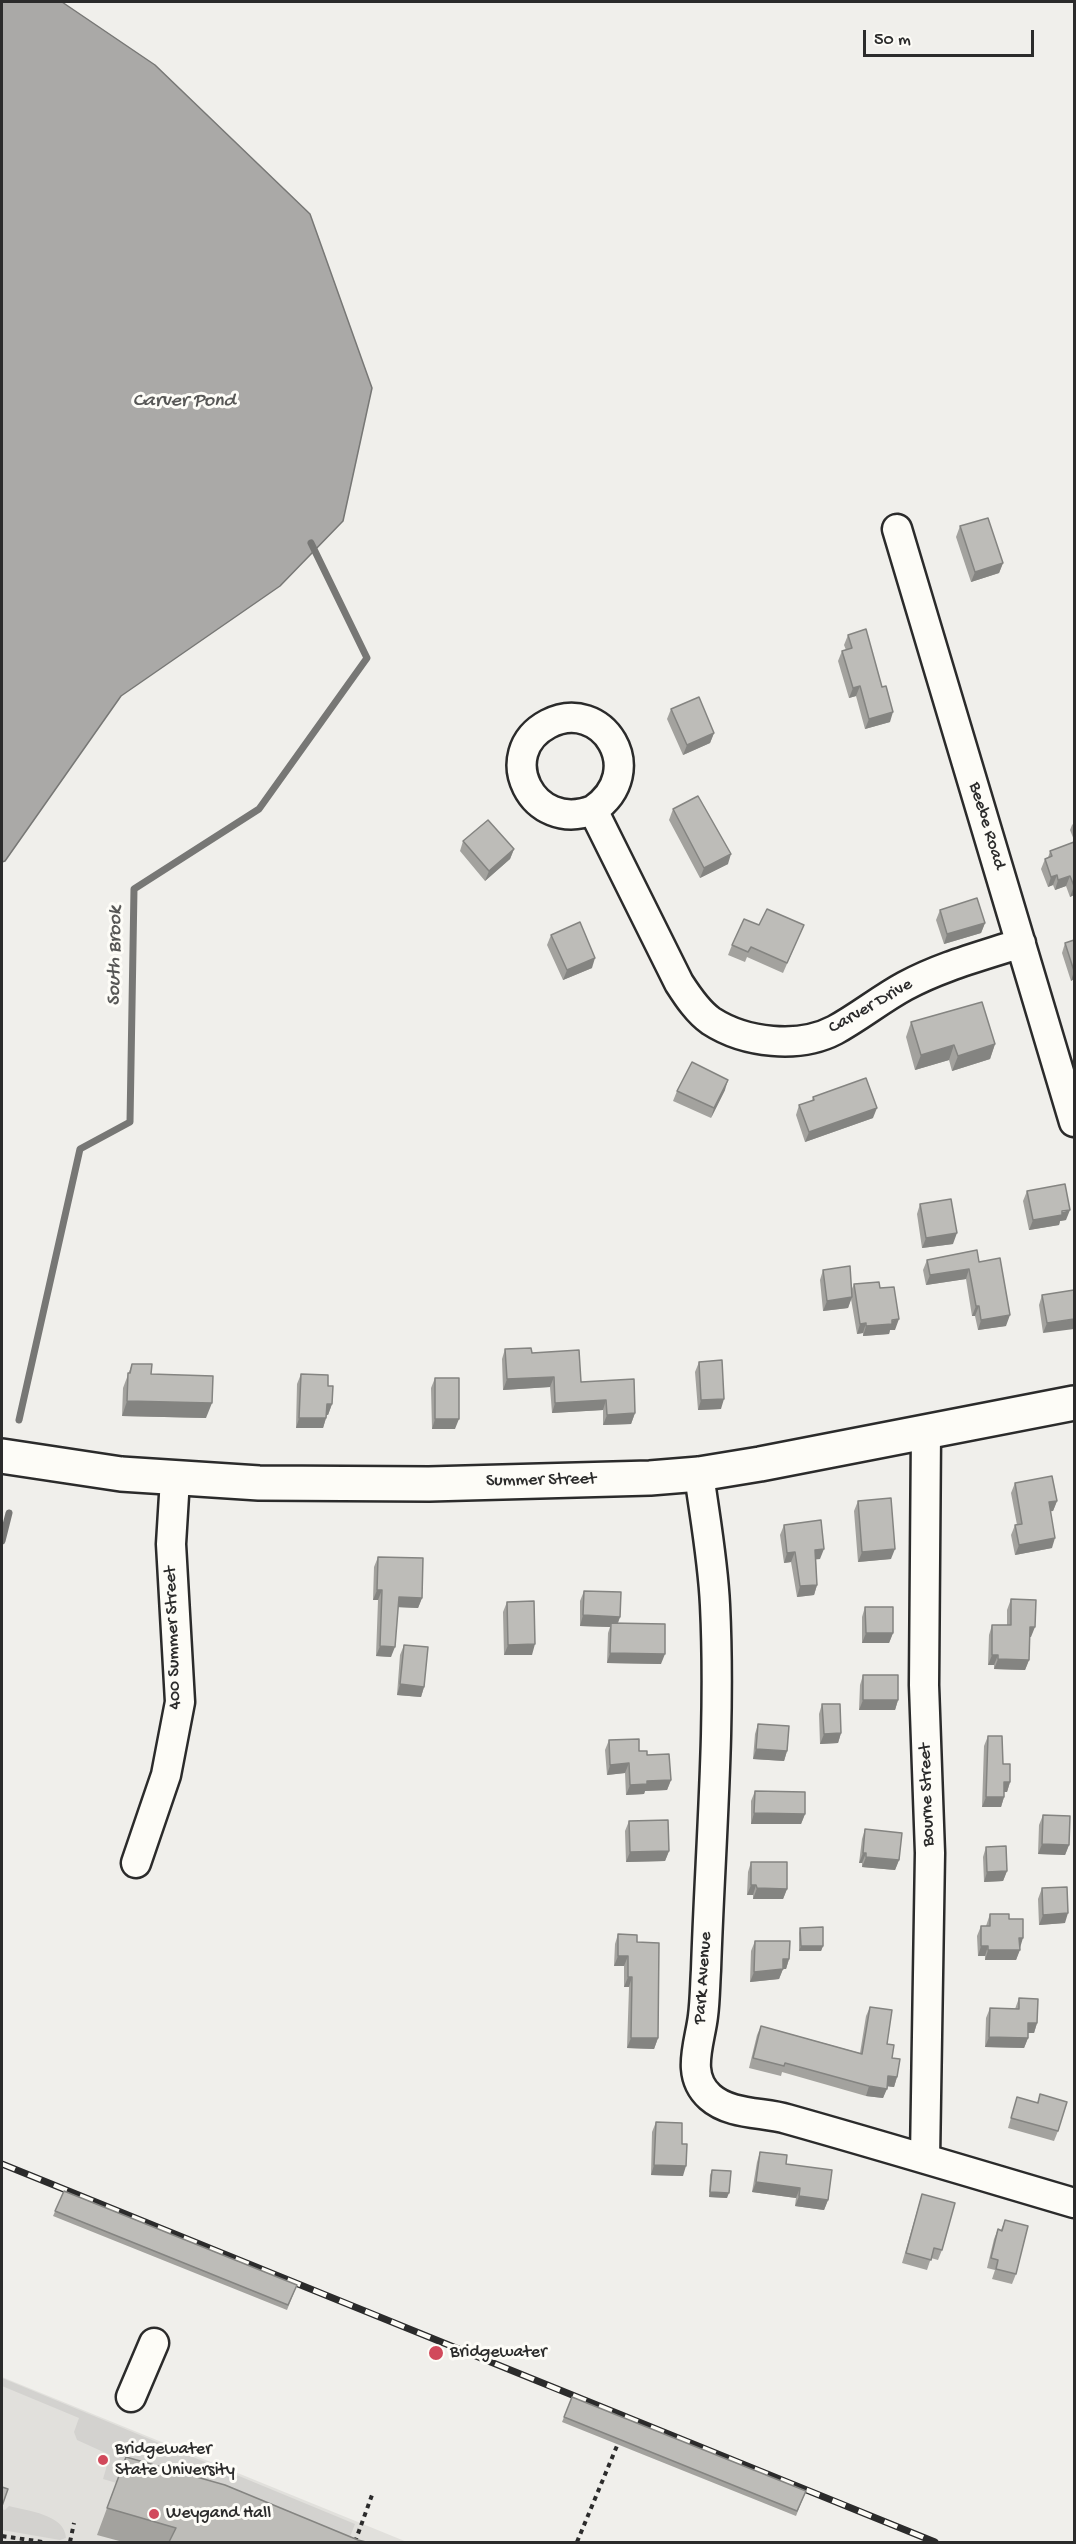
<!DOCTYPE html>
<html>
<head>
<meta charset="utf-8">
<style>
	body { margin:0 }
	#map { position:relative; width:1076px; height:2544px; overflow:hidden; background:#f0efeb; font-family:"Gochi Hand",sans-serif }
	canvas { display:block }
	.frame { position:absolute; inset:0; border:3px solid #2b2b2b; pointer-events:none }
	.scale { position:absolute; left:863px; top:30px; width:171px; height:27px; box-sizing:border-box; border:3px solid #2b2b2b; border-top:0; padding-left:8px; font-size:18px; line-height:21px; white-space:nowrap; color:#2b2b2b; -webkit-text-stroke:4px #fdfcf7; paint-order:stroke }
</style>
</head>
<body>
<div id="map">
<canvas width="1076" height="2544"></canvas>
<div class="frame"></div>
<div class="scale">50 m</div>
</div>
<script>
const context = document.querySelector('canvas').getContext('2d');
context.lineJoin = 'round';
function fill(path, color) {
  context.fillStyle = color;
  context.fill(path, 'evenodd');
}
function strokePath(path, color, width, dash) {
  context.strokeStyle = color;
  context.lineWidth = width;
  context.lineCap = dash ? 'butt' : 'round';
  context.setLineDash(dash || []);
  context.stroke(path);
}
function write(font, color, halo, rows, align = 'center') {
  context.font = font + ' "Gochi Hand",sans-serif';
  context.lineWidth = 6;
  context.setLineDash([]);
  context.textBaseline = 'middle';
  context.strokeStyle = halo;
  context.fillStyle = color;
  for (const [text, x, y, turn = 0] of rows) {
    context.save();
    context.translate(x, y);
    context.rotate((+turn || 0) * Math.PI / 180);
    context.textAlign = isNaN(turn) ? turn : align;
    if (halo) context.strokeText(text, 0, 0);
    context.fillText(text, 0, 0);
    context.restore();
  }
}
fill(new Path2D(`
	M2,2377L407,2542H2Z`), '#e1e0dc');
fill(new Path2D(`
	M2,2378L355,2524L348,2542L205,2509L103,2479L110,2455L77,2440L74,2432L79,2418L2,2386Z
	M9,2506C27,2511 65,2514 66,2538L60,2540L2,2530V2509L5,2510Z`), '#d3d2cf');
const water = new Path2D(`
	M2,2H62L155,65L310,214L372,388L343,521L280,586L121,696L5,861L2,862Z`);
fill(water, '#aaa9a7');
strokePath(water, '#777775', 1.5);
strokePath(new Path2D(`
	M19,1420L80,1149L130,1122L134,889L259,809L367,658L311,543
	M2,1541L9,1513`), '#777775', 7);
const minor = new Path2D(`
	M897,529L1074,1122
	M593,810C532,834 493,753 548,724C602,696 650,771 593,810L679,983C688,997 698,1012 711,1021C745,1043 799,1049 835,1030C859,1017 881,999 905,986C942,966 982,956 1021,943
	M699,1474C705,1518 713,1561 715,1605C721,1727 710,1849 706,1970C705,1985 705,2001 703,2016C700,2043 685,2075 710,2097C730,2115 763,2112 787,2119C883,2146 979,2175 1074,2203
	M136,1863L166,1775L180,1702L171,1544L175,1479
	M925,2158L930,1853L924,1685L926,1432
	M131,2397L154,2343`);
const major = new Path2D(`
	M2,1456L121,1474L259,1483L429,1484L650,1478L699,1474L760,1464L1074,1403`);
strokePath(minor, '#2b2b2b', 33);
strokePath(major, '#2b2b2b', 38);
strokePath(new Path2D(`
	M2,2536L43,2542
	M70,2542L74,2523
	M355,2542L372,2495
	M577,2542L619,2441`), '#2b2b2b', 4, [4.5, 4.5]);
strokePath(minor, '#fdfcf7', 28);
strokePath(major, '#fdfcf7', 33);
const rail = new Path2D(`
	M2,2164L935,2542`);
strokePath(rail, '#2b2b2b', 7);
strokePath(rail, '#fdfcf7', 4.5, [14]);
fill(new Path2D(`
	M960,526L1003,563L999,573L971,582L956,537Z
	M848,635L882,687L890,722L865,729L856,696L849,698L838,661L842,651L846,650L844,645Z
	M671,709L714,733L710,743L683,755L667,719Z
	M673,809L728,864L700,878L669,820Z
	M1074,823V840L1070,830L1072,825Z
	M463,841L514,849L510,859L485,881L460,851Z
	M1074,842V895L1070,897L1066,886L1055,890L1053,885L1048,887L1041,869L1045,859L1048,858L1050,851Z
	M940,910L985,923L981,933L944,944L936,920Z
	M759,925H804L783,973L747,957L745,962L728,955L732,945Z
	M551,935L592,968L563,980L547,945Z
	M1074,940V979L1071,981L1062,953L1065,943Z
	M911,1022L995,1044L990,1059L952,1071L949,1060L915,1070L906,1037Z
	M725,1090L711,1118L673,1101L677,1091Z
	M813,1097L873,1118L805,1142L796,1115L799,1105L812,1101Z
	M1027,1191L1066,1220L1060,1221L1059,1225L1029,1230L1023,1201Z
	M920,1204L953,1244L922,1248L917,1214Z
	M927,1260L979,1262L1006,1326L978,1330L975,1316H972L966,1279L926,1285L923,1270Z
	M823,1270L851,1291L854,1284L880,1288L895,1330H890L889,1334L863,1336V1333L857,1334L851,1299L848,1308L823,1311L820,1280Z
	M1074,1290L1043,1333L1039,1305L1042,1295Z
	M505,1349L532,1353L581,1382L635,1413L631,1424L603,1425V1410L552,1413L550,1387L503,1390L502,1359Z
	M699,1362L721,1409L698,1410L695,1372Z
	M132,1364L206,1418L122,1416L123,1388Z
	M301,1374L328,1386L332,1404L328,1415L326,1414V1418L323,1428H296L297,1384Z
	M435,1378L455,1429H432L431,1388Z
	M1015,1483L1057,1501L1053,1511H1051L1052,1548L1015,1555L1011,1535L1015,1525H1017L1011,1493Z
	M858,1501L891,1559L858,1562L854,1511Z
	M784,1525L820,1559H816L817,1585L814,1595L797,1597L791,1562L784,1563L780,1535Z
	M378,1557L422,1598L418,1608L398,1607L391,1657L376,1656L378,1600H373L374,1567Z
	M584,1591L620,1617L618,1623L661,1664L607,1663L608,1633L610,1627L580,1626V1601Z
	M1011,1599L1031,1637H1029V1660L1025,1670L994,1669V1665H988L989,1635L992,1625H1007V1610Z
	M507,1602L532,1655H504L503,1612Z
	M865,1607L893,1633L889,1643H862V1617Z
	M404,1645L424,1687L421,1697L397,1695L400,1655Z
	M863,1675L898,1700L895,1710H859L860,1685Z
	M822,1704L841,1733L838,1743L820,1744L819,1714Z
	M758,1724L787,1751L784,1761L753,1759L755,1734Z
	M988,1736L1003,1764L1010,1782L1007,1792H1004V1797L1001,1807H982L984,1746Z
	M609,1740L647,1755L671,1780L667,1790L645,1791L644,1794L626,1795L625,1773L607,1775L605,1750Z
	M755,1791L805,1814L801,1824H751V1801Z
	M1043,1815L1069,1845L1065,1855L1038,1854L1039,1825Z
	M629,1821L669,1851L665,1861L626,1862L625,1831Z
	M865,1829L899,1860L895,1870L862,1867V1863H859L862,1839Z
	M986,1847L1007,1871L1003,1881L984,1882L983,1857Z
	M751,1862L787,1889L783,1899H753V1895H747L748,1872Z
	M1042,1888L1065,1923L1039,1925L1038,1899Z
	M990,1914L1009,1919L1020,1948L1016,1960H985V1956H978L977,1936L981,1926H986Z
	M800,1928L823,1946L821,1951H799V1933Z
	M618,1934L637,1942L658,2038L654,2049L627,2048L629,1987H624V1966H614L615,1944Z
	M755,1941L789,1959L786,1969H783L779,1979L750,1982L751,1951Z
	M1019,1998L1037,2023L1034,2033H1028V2038L1024,2048L985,2047L986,2018L990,2008L1015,2009Z
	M870,2007L892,2058L897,2077L894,2087L887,2086L883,2098L866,2096L782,2072L781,2076L749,2068L757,2035L761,2026L860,2053L866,2016Z
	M1040,2094L1058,2131L1054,2141L1008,2128L1017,2097L1037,2103Z
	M656,2122L682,2144L683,2176L651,2175L652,2132Z
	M760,2152L786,2164L828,2200L824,2210L795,2206L796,2198L752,2192L757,2162Z
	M712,2170L727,2198L709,2197L710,2175Z
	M64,2191L297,2285L287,2310L53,2216Z
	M922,2194L942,2250L938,2260L931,2258L927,2270L902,2263Z
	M1005,2220L1016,2274L1012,2284L992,2279L995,2270L987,2268L994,2239L998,2229L1001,2230Z
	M572,2397L806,2491L796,2516L562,2422Z
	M126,2457L358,2540L366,2542H123L97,2535Z`), '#a3a29e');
fill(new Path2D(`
	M1003,563L999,573L971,582L975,572Z
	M860,686L856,696L849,698L853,688Z
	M893,712L890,722L865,729L869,719Z
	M714,733L710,743L683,755L687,745Z
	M514,849L510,859L485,881L489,871Z
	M731,854L728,864L700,878L704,868Z
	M1057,875L1053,885L1048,887L1051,877Z
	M1070,876L1066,886L1055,890L1058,880Z
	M1074,886V895L1070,897Z
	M985,923L981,933L944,944L947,934Z
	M595,958L592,968L563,980L567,970Z
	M1074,971V979L1071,981Z
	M995,1044L990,1059L952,1071L958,1056Z
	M954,1045L949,1060L915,1070L921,1055Z
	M728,1080L725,1090L711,1118L714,1108Z
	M877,1108L873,1118L805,1142L809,1132Z
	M1070,1210L1066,1220L1060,1221L1059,1225L1029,1230L1033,1220Z
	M957,1233L953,1244L922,1248L926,1238Z
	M969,1269L966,1279L926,1285L930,1275Z
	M852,1297L848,1308L823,1311L827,1301Z
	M976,1306H979L975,1316H972Z
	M1010,1315L1006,1326L978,1330L981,1320Z
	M899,1319L895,1330H890L889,1334L863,1336L866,1326Z
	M1074,1319V1329L1043,1333L1047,1323Z
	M866,1323L863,1333L857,1334L860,1324Z
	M554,1377L550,1387L503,1390L507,1379Z
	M724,1399L721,1409L698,1410L701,1400Z
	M606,1400L603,1410L552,1413L555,1403Z
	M127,1401L212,1403L206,1418L122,1416Z
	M327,1404H332L328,1415L323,1414Z
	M635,1413L631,1424L603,1425L607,1415Z
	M299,1418H326L323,1428H296Z
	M435,1419H459L455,1429H432Z
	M1057,1501L1053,1511L1045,1512L1049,1502Z
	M1055,1538L1052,1548L1015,1555L1019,1545Z
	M824,1549L820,1559L811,1560L815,1550Z
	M895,1549L891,1559L858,1562L862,1552Z
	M795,1552L791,1562L784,1563L787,1553Z
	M817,1585L814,1595L797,1597L800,1586Z
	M377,1590H382L378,1600H373Z
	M399,1597L422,1598L418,1608L395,1607Z
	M583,1615L620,1617L616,1627L611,1623L610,1627L580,1626Z
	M1030,1627H1035L1031,1637H1026Z
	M866,1633H893L889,1643H862Z
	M535,1644L532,1655H504L508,1645Z
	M380,1646L395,1647L391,1657L376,1656Z
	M610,1653L665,1654L661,1664L607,1663Z
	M992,1655H998L994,1665H988Z
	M998,1659L1029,1660L1025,1670L994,1669Z
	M400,1684L424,1687L421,1697L397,1695Z
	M863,1700H898L895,1710H859Z
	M841,1733L838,1743L820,1744L824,1734Z
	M756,1749L787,1751L784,1761L753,1759Z
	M629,1763L625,1773L607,1775L610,1765Z
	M671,1780L667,1790L645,1791L644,1794L626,1795L630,1785L647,1781Z
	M1004,1782H1010L1007,1792H1000Z
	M986,1797H1004L1001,1807H982Z
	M754,1813L805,1814L801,1824H751Z
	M1042,1844L1069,1845L1065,1855L1038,1854Z
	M669,1851L665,1861L626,1862L630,1852Z
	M863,1853H866L862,1863H859Z
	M866,1857L899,1860L895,1870L862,1867Z
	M1007,1871L1003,1881L984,1882L987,1872Z
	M751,1885H756L753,1895H747Z
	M757,1888L787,1889L783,1899H753Z
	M1068,1913L1065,1923L1039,1925L1043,1915Z
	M1019,1938H1023L1020,1948Z
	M801,1946H823L821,1951H799Z
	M981,1946H988L985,1956H978Z
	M988,1950H1020L1016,1960H985Z
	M618,1956H628L624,1966H614Z
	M783,1959H789L786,1969H779Z
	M783,1969L779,1979L750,1982L754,1972Z
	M628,1977H632L629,1987H624Z
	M1028,2023H1037L1034,2033H1024Z
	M989,2037L1028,2038L1024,2048L985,2047Z
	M631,2038H658L654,2049L627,2048Z
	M888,2076L897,2077L894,2087L885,2086Z
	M869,2086L887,2089L883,2098L866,2096Z
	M654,2165L686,2166L683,2176L651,2175Z
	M756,2182L800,2188L796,2198L752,2192Z
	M710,2192L729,2193L727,2198L709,2197Z
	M799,2196L828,2200L824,2210L795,2206Z`), '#848481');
const building = new Path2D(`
	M988,518L1003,563L975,572L960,526Z
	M866,629L882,687L886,686L893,712L869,719L860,686L853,688L842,651L852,648L848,635Z
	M699,697L714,733L687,745L671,709Z
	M698,796L731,854L704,868L673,809Z
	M488,820L514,849L489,871L463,841Z
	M1074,842V886L1070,876L1058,880L1057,875L1051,877L1045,859L1052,856L1050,851Z
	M977,898L985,923L947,934L940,910Z
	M767,909L804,925L787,963L751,947L748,952L732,945L744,919L759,925Z
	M580,922L595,958L567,970L551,935Z
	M1074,940V971L1065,943Z
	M982,1002L995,1044L958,1056L954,1045L921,1055L911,1022Z
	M692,1062L728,1080L714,1108L677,1091Z
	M866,1078L877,1108L809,1132L799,1105L814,1100L813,1097Z
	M1065,1184L1070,1210L1062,1211V1215L1033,1220L1027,1191Z
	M951,1199L957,1233L926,1238L920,1204Z
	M977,1250L979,1262L1000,1258L1010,1315L981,1320L979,1306H976L969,1269L930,1275L927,1260Z
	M850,1266L852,1297L827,1301L823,1270Z
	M879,1282L880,1288L894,1287L899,1319L892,1320V1324L866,1326V1323L860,1324L854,1284Z
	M1074,1290V1319L1047,1323L1042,1295Z
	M531,1348L532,1353L579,1350L581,1382L634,1379L635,1413L607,1415L606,1400L555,1403L554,1377L507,1379L505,1349Z
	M722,1360L724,1399L701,1400L699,1362Z
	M132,1364H152L151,1374L213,1376L212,1403L127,1401L128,1373H130Z
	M301,1374L328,1375V1386H333L332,1404H327L326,1418H299Z
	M435,1378H459V1419H435Z
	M1052,1476L1057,1501L1049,1502L1055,1538L1019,1545L1015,1525L1022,1524L1015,1483Z
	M891,1498L895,1549L862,1552L858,1501Z
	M821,1520L824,1549L815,1550L817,1585L800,1586L795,1552L787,1553L784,1525Z
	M378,1557L423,1558L422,1598L399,1597L395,1647L380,1646L382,1590H377Z
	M584,1591L621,1592L620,1617L583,1615Z
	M1011,1599L1036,1600L1035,1627H1030L1029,1660L998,1659V1655H992V1625H1011Z
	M534,1601L535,1644L508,1645L507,1602Z
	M865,1607H893V1633H866Z
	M611,1623L665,1624V1654L610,1653Z
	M404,1645L428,1647L424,1687L400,1684Z
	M863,1675H898V1700H863Z
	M822,1704H840L841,1733L824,1734Z
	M758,1724L789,1726L787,1751L756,1749Z
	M988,1736H1002L1003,1764H1010V1782H1004V1797H986Z
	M639,1739V1751H647V1755L669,1754L671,1780L647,1781V1784L630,1785L629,1763L610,1765L609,1740Z
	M755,1791L805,1792V1814L754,1813Z
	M1043,1815L1070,1816L1069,1845L1042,1844Z
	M668,1820L669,1851L630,1852L629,1821Z
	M865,1829L902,1833L899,1860L866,1857V1853H863Z
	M1006,1846L1007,1871L987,1872L986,1847Z
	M751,1862H787V1889L757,1888L756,1885H751Z
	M1067,1887L1068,1913L1043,1915L1042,1888Z
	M990,1914H1009V1919H1023V1938H1019L1020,1950H988V1946H981V1926H990Z
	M823,1927V1946H801L800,1928Z
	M618,1934L637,1935V1942L659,1943L658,2038H631L632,1977H628V1956H618Z
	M755,1941H790L789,1959H783V1969L754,1972Z
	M1019,1998L1038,1999L1037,2023H1028V2038L989,2037L990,2008L1019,2009Z
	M870,2007L892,2010L887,2044L894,2045L892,2058L900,2059L897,2077L888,2076L887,2089L869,2086L785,2063L784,2066L753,2058L761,2026L862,2054Z
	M1040,2094L1067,2102L1058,2131L1011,2118L1017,2097L1038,2103Z
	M656,2122L682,2123V2144H687L686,2166L654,2165Z
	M760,2152L787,2155L786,2164L832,2170L828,2200L799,2196L800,2188L756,2182Z
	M712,2170L731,2171L729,2193L710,2192Z
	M64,2191L297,2285L288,2305L55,2211Z
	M922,2194L955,2203L942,2250L934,2248L931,2260L906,2253Z
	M1005,2220L1028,2226L1016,2274L996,2269L998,2260L991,2258L998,2229L1002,2231Z
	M572,2397L806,2491L797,2511L564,2417Z
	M126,2457L225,2485L358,2540L366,2542H169L176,2528L107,2508Z
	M2,2487L8,2489L2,2506Z`);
fill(building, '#bdbcb8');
strokePath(building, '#848481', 1.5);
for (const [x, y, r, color] of [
	[436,2353,8,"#d1495b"],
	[103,2460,6,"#d1495b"],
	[154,2514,6,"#d1495b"]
]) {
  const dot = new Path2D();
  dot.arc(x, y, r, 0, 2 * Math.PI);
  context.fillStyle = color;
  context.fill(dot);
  strokePath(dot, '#fdfcf7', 2);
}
write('18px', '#2b2b2b', '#fdfcf7', [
	["Beebe Road",986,826,73],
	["Carver Drive",871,1007,-30],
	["Summer Street",541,1481,-1],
	["400 Summer Street",174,1638,-92],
	["Bourne Street",928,1795,-92],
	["Park Avenue",704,1978,-86]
]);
write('18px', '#2b2b2b', '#fdfcf7', [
	["Bridgewater",450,2353],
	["Bridgewater",115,2450],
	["State University",115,2471],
	["Weygand Hall",166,2514]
], 'left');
write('italic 20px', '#575756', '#fdfcf7', [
	["Carver Pond",184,402],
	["South Brook",116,956,-89]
]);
</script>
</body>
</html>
